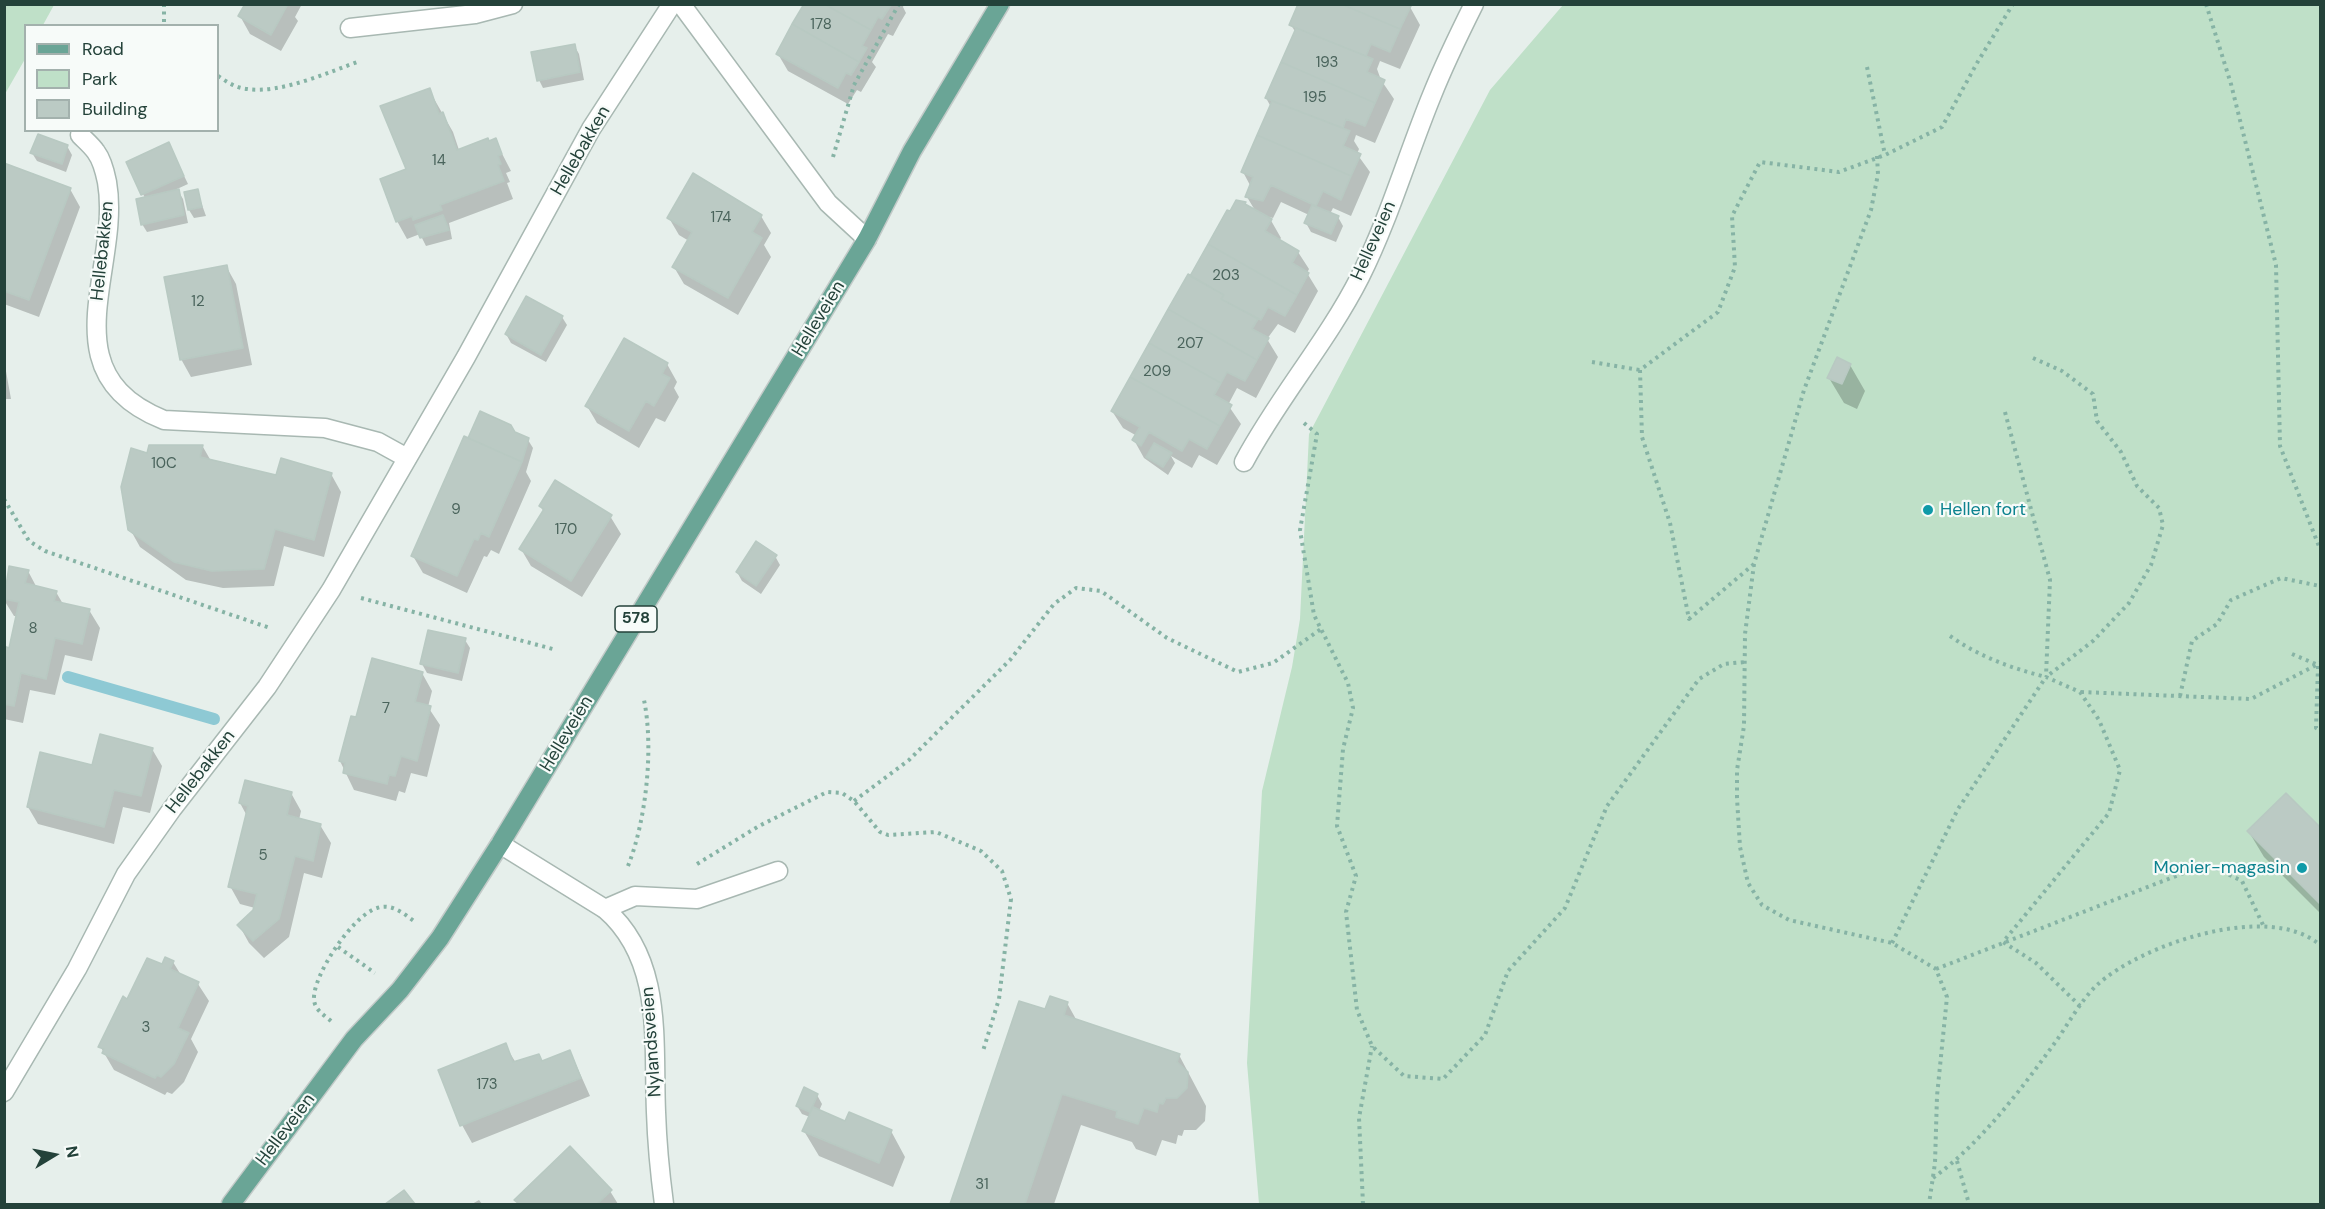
<!DOCTYPE html>
<html>
<head>
<meta charset="utf-8">
<style>
	body { margin:0 }
	#map { position:relative; width:2325px; height:1209px; overflow:hidden; background:#e6efeb; font-family:"DM Sans",sans-serif }
	canvas { display:block }
	.frame { position:absolute; inset:0; border:6px solid #24423a; pointer-events:none }
	.legend { position:absolute; left:24px; top:24px; width:195px; height:108px; box-sizing:border-box; background:#f7fbf9; border:2px solid #a3b1ad; margin:0; padding:8px 10px; list-style:none; font-size:18px; color:#24423a }
	.legend li { display:flex; align-items:center; gap:12px; height:30px }
	.legend b { width:30px; border:2px solid #a3b1ad }
	.north { position:absolute; left:24px; top:1125px; width:60px; height:60px; -webkit-text-stroke:4px #f7fbf9; paint-order:stroke; rotate:80deg; font-size:16px; font-weight:700; line-height:24px; text-align:center; color:#24423a }
	.north::after { content:''; display:block; margin:auto; width:21px; height:27px; background:#24423a; clip-path:polygon(50% 0,100% 100%,50% 72%,0 100%) }
</style>
</head>
<body>
<div id="map">
<canvas width="2325" height="1209"></canvas>
<div class="frame"></div>
<ul class="legend">
<li><b style="height:8px;background:#6aa596"></b>Road</li>
<li><b style="height:16px;background:#bfe0c8"></b>Park</li>
<li><b style="height:16px;background:#bbcac4"></b>Building</li>
</ul>
<div class="north">N</div>
</div>
<script>
const context = document.querySelector('canvas').getContext('2d');
context.lineJoin = 'round';
function fill(path, color) {
  context.fillStyle = color;
  context.fill(path, 'evenodd');
}
function strokePath(path, color, width, dash) {
  context.strokeStyle = color;
  context.lineWidth = width;
  context.lineCap = dash ? 'butt' : 'round';
  context.setLineDash(dash || []);
  context.stroke(path);
}
function write(font, color, halo, rows, align = 'center') {
  context.font = font + ' "DM Sans",sans-serif';
  context.lineWidth = 4.5;
  context.setLineDash([]);
  context.textBaseline = 'middle';
  context.strokeStyle = halo;
  context.fillStyle = color;
  for (const [text, x, y, turn = 0] of rows) {
    context.save();
    context.translate(x, y);
    context.rotate((+turn || 0) * Math.PI / 180);
    context.textAlign = isNaN(turn) ? turn : align;
    if (halo) context.strokeText(text, 0, 0);
    context.fillText(text, 0, 0);
    context.restore();
  }
}
fill(new Path2D(`
	M5,4L54,5L43,25L26,26L25,59L5,94Z
	M1563,5H2320V1204H1259L1247,1063L1262,791L1292,667L1300,619L1309,434L1490,90Z`), '#bfe0c8');
fill(new Path2D(`
	M246,4H302L295,17L298,21L281,51L250,34L240,16Z
	M805,4H904L903,7L906,13L900,23L893,36L888,34L872,62L876,67L861,92L857,90L848,104L788,71L778,54Z
	M1410,7L1420,25L1400,69L1380,61L1377,69L1381,80L1394,99L1375,143L1356,135L1354,141L1359,149L1357,154L1370,172L1351,216L1333,208L1330,214L1338,217L1343,226L1336,242L1311,232L1306,223L1309,215L1281,202L1273,218L1269,217L1281,238L1279,241L1298,252L1309,269L1307,273L1318,291L1295,333L1278,324L1267,339L1278,357L1256,398L1237,388L1228,405L1241,424L1217,465L1199,455L1192,468L1171,456L1175,463L1168,475L1144,458L1134,440L1137,436L1123,428L1112,411L1230,213L1245,203L1256,212L1247,197L1251,187L1243,172L1271,107L1266,98L1296,33L1291,25Z
	M574,45L579,54L584,80L543,88L539,80Z
	M429,90L453,132L459,150L495,140L511,171L506,173L510,182L507,183L513,199L449,223L452,239L426,246L420,234L407,239L397,221Z
	M67,146L72,155L66,172L37,161L32,153Z
	M173,153L188,184L177,189L183,199L188,223L147,232L142,224L145,198L143,194Z
	M4,165L70,189L80,207L39,317L4,304Z
	M197,191L206,216L194,218L189,210Z
	M761,216L771,233L764,245L771,257L738,315L684,284L674,267L689,241L679,235L669,218Z
	M226,266L236,284L252,365L191,377L181,359Z
	M562,317L567,325L546,362L511,343L506,334Z
	M4,360L11,399H4Z
	M667,364L677,382L674,388L679,397L665,422L656,418L639,448L597,423L587,406Z
	M1850,365L1865,391L1857,409L1844,403L1829,378Z
	M515,434L528,440L533,448L526,472L531,481L499,554L491,550L487,557L484,556L467,593L423,573L413,556Z
	M151,447H203L211,461L277,477L331,474L341,492L324,557L284,546L274,586L223,588L186,580L140,547L130,529Z
	M540,506L610,516L621,534L582,597L531,566L521,549L544,512Z
	M775,556L780,565L761,594L742,581L737,572Z
	M10,567L28,571L37,588L56,592L63,604L89,610L100,628L92,661L65,655L55,695L30,690L23,723L4,719V648L10,649L18,616H14L4,600Z
	M465,640L470,648L462,681L427,673L422,664Z
	M422,673L432,691L428,707L440,725L427,777L411,773L405,793L399,791L396,801L354,790L340,761L357,719Z
	M152,749L162,766L150,813L123,807L114,844L38,824L28,807L93,767Z
	M291,793L301,811L299,820L320,825L331,843L322,878L304,873L289,937L264,958L249,943L239,925L255,908L240,904L230,886L247,816L240,803Z
	M2286,795L2320,830V913L2264,857L2249,832Z
	M173,962L181,975L198,984L209,1001L191,1039L198,1052L184,1082L172,1094L167,1092L165,1095L114,1070L100,1046L128,1001L163,966Z
	M1020,1003L1046,1011L1067,1003L1077,1021L1179,1055L1206,1106L1205,1121L1196,1130H1184L1182,1136L1178,1135L1176,1144L1162,1140L1156,1156L1136,1149L1132,1142L1081,1125L1054,1204H952Z
	M505,1045L516,1063L543,1062L570,1051L590,1096L472,1143L462,1125Z
	M817,1095L822,1104L819,1111L846,1123L891,1131L905,1157L893,1187L819,1156L804,1131L810,1117L802,1114L797,1106Z
	M610,1191L618,1204H518L516,1200Z
	M479,1200L482,1204H472Z`), '#0003');
strokePath(new Path2D(`
	M68,677L214,719`), '#8ec9d4', 12);
const building = new Path2D(`
	M245,4H288L271,35L238,16Z
	M804,4H824L871,30L862,46L867,48L859,62L792,24Z
	M824,4H889L891,5L882,19L878,17L871,30Z
	M1298,4H1341L1400,29L1390,52L1371,44L1366,56L1289,25Z
	M1341,4H1407L1411,6L1400,29Z
	M792,24L859,62L851,75L846,73L838,88L776,54Z
	M1296,28L1373,59L1367,72L1385,80L1375,103L1281,62Z
	M575,44L580,72L537,81L531,52Z
	M1281,62L1375,103L1365,126L1346,119L1343,128L1265,98Z
	M430,88L439,114L443,112L457,150L488,138L489,141L496,138L502,154L498,156L501,164L498,165L504,181L440,205L442,210L413,220L412,216L396,222L380,179L406,169L380,106Z
	M1272,101L1350,131L1343,146L1361,154L1351,176L1257,135Z
	M38,134L68,145L62,164L30,153Z
	M1257,135L1351,176L1341,200L1323,191L1316,206L1271,185L1263,201L1245,197L1253,177L1241,172Z
	M169,142L184,176L141,195L126,162Z
	M4,163L71,188L29,300L4,291Z
	M693,173L762,215L752,232L762,238L728,298L672,267L692,232L667,218Z
	M179,189L184,215L141,225L136,199Z
	M198,189L202,207L188,210L184,192Z
	M1236,200L1246,202L1245,204L1272,219L1265,231L1299,251L1292,263L1309,273L1297,295L1208,244L1227,210L1230,211Z
	M1312,205L1339,216L1331,234L1304,223Z
	M443,215L449,230L420,238L415,225Z
	M1208,244L1297,295L1285,316L1268,307L1261,320L1221,299L1224,295L1190,276Z
	M227,265L243,348L180,360L164,277Z
	M1188,274L1224,295L1221,299L1258,319L1252,329L1269,338L1257,360L1168,309Z
	M526,296L563,316L541,355L505,334Z
	M1168,309L1257,360L1245,381L1227,372L1221,383L1149,343Z
	M624,338L668,363L662,374L670,378L654,406L646,401L629,431L585,406Z
	M1149,343L1221,383L1214,395L1232,405L1220,426L1130,377Z
	M1837,357L1851,364L1842,384L1827,378Z
	M1130,377L1220,426L1207,449L1189,439L1182,451L1149,432L1141,446L1132,440L1140,427L1111,411Z
	M480,411L511,425L515,432L529,438L522,462L468,438Z
	M464,436L522,462L489,537L481,533L478,540L474,539L457,576L411,556Z
	M1154,443L1172,453L1163,467L1146,457Z
	M149,445H203L200,457L276,475L281,458L332,473L314,540L275,529L264,569L212,571L174,562L128,530L121,487L131,448L147,453Z
	M555,480L612,515L571,581L519,549L544,509L539,506Z
	M756,541L777,555L756,586L736,572Z
	M9,566L29,570L25,583L57,591L54,601L90,609L82,644L55,638L46,679L21,673L14,706L4,704V646L9,648L19,602L4,599Z
	M428,630L466,638L458,673L420,664Z
	M372,658L423,672L415,702L431,706L417,761L401,756L395,776L389,775L387,784L343,773L345,763L339,761L351,716L356,717Z
	M100,734L153,748L141,796L114,790L104,827L27,807L40,752L92,765Z
	M245,780L292,792L287,815L321,824L313,861L295,856L279,919L253,941L237,925L253,910L257,894L228,887L248,806L239,803Z
	M2286,793L2320,827V904L2247,831Z
	M165,957L174,961L170,969L199,982L178,1028L189,1033L174,1064L161,1077L157,1075L155,1078L102,1053L104,1049L98,1047L123,996L127,999L147,958L162,964Z
	M1050,996L1068,1002L1064,1015L1180,1054L1177,1062L1188,1072L1187,1088L1177,1098H1166L1163,1104L1159,1103L1157,1112L1144,1108L1138,1124L1116,1117L1117,1111L1062,1094L1025,1204H950L1019,1001L1045,1009Z
	M506,1043L513,1062L539,1054L542,1061L570,1050L581,1078L460,1126L438,1070Z
	M804,1087L818,1094L810,1112L796,1106Z
	M813,1107L845,1121L849,1112L892,1130L879,1163L802,1131Z
	M570,1146L612,1190L597,1204H519L514,1200Z
	M404,1190L415,1204H385Z`);
fill(building, '#bbcac4');
strokePath(building, '#b8c9c2', 1.5);
const service = new Path2D(`
	M681,4L828,203L867,239
	M350,28L475,14L513,4
	M80,135C86,141 92,146 96,152C102,160 105,172 107,182C122,268 46,373 164,420L325,428L378,442L407,458
	M605,909L635,896L697,899L778,871`);
const minor = new Path2D(`
	M1244,462C1278,398 1327,342 1360,277C1389,219 1407,156 1432,95C1444,65 1459,34 1474,4
	M500,844L605,909C664,960 653,1042 656,1112C657,1143 660,1174 664,1204
	M4,1092L77,969L126,874L172,809L267,687L331,590L466,357L591,129L672,4`);
const primary = new Path2D(`
	M231,1204L354,1039L400,990L440,938L500,844L867,239L912,151L1000,4`);
strokePath(service, '#a8b8b2', 21);
strokePath(minor, '#a8b8b2', 21);
strokePath(primary, '#c2cac8', 21);
strokePath(new Path2D(`
	M164,4V26
	M2206,4L2231,84L2276,265L2280,446L2320,549
	M1867,67L1885,155
	M218,76C227,82 236,88 247,89C281,94 329,72 360,61
	M1877,156L1878,174L1871,210L1804,390L1754,564L1745,634L1744,726L1737,770V798L1740,847L1748,883L1762,905L1789,920L1892,943L1936,969L1947,997L1937,1096L1935,1163L1929,1204
	M833,157L854,85L899,4
	M2033,358L2062,371L2093,394L2097,421L2121,452L2137,486L2159,508L2163,525L2151,565L2129,603L2093,641L2046,677
	M1592,362L1640,370
	M2005,412L2050,580L2046,676
	M1304,423L1317,434L1300,530L1314,615L1348,683L1353,708L1343,749L1337,826L1356,876L1346,912L1357,1010L1372,1046L1404,1076L1443,1079L1485,1035L1508,971L1565,908L1607,806L1699,679L1724,664L1745,662
	M4,499L29,541L45,551L270,628
	M1754,564L1689,619L1670,523L1642,437L1640,370L1718,312L1735,267L1732,216L1760,162L1839,172L1885,155L1942,127L1977,63L2013,4
	M361,598L553,649
	M1950,636C1980,657 2011,668 2046,677
	M2292,654L2318,665
	M2318,666L2316,728L2320,730
	M2081,692L2251,699L2320,663
	M2180,696L2192,641L2217,624L2231,600L2281,578L2320,586
	M854,801L909,760L1010,660L1054,604L1076,588L1101,591L1167,638L1238,672L1273,663L1321,629
	M697,864L759,826L827,792L842,793L854,801L880,832L888,835L936,832L981,851L1002,871L1011,899L999,999L983,1051
	M628,866C646,821 654,748 644,700
	M1892,943L1958,809L2046,677L2080,692L2099,720L2120,770L2109,813L2003,942L2036,963L2080,1006
	M338,947L375,973
	M1936,969L2207,864L2242,881L2264,927
	M331,1021C324,1015 315,1010 314,1000C312,976 353,915 377,908C391,903 403,913 414,921
	M1957,1161L1969,1204
	M1933,1178C1981,1143 2019,1092 2054,1044C2068,1025 2080,1001 2097,985C2142,944 2269,901 2320,945
	M1363,1204L1359,1118L1372,1046`), '#86b3a5', 4, [3, 4.5]);
strokePath(service, '#fff', 18);
strokePath(minor, '#fff', 18);
strokePath(primary, '#6aa596', 18);
for (const [x, y, r, color] of [
	[1928,510,6,"#0f9aa8"],
	[2302,868,6,"#0f9aa8"]
]) {
  const dot = new Path2D();
  dot.arc(x, y, r, 0, 2 * Math.PI);
  context.fillStyle = color;
  context.fill(dot);
  strokePath(dot, '#f7fbf9', 2);
}
write('15px', '#4a645c', null, [
	["178",821,25],
	["193",1327,63],
	["195",1315,98],
	["14",439,161],
	["174",721,218],
	["203",1226,276],
	["12",198,302],
	["207",1190,344],
	["209",1157,372],
	["10C",164,464],
	["9",456,510],
	["170",566,530],
	["8",33,629],
	["7",386,709],
	["5",263,856],
	["3",146,1028],
	["173",487,1085],
	["31",982,1185]
]);
for (const [x, y, w] of [
	[636,619,42]
]) {
  const box = new Path2D();
  box.roundRect(x - w / 2, y - 13, w, 26, 4.5);
  context.fillStyle = '#f7fbf9';
  context.fill(box);
  strokePath(box, '#24423a', 1.5);
}
write('bold 16px', '#24423a', null, [
	["578",636,619]
]);
write('18px', '#24423a', '#f7fbf9', [
	["Hellebakken",581,151,-60],
	["Helleveien",1374,241,-66],
	["Hellebakken",103,251,-84],
	["Helleveien",819,319,-59],
	["Helleveien",567,734,-59],
	["Hellebakken",201,772,-52],
	["Nylandsveien",652,1042,-94],
	["Helleveien",286,1130,-53]
]);
write('18px', '#0d838f', '#f7fbf9', [
	["Hellen fort",1940,510],
	["Monier-magasin",2290,868,"right"]
], 'left');
</script>
</body>
</html>
